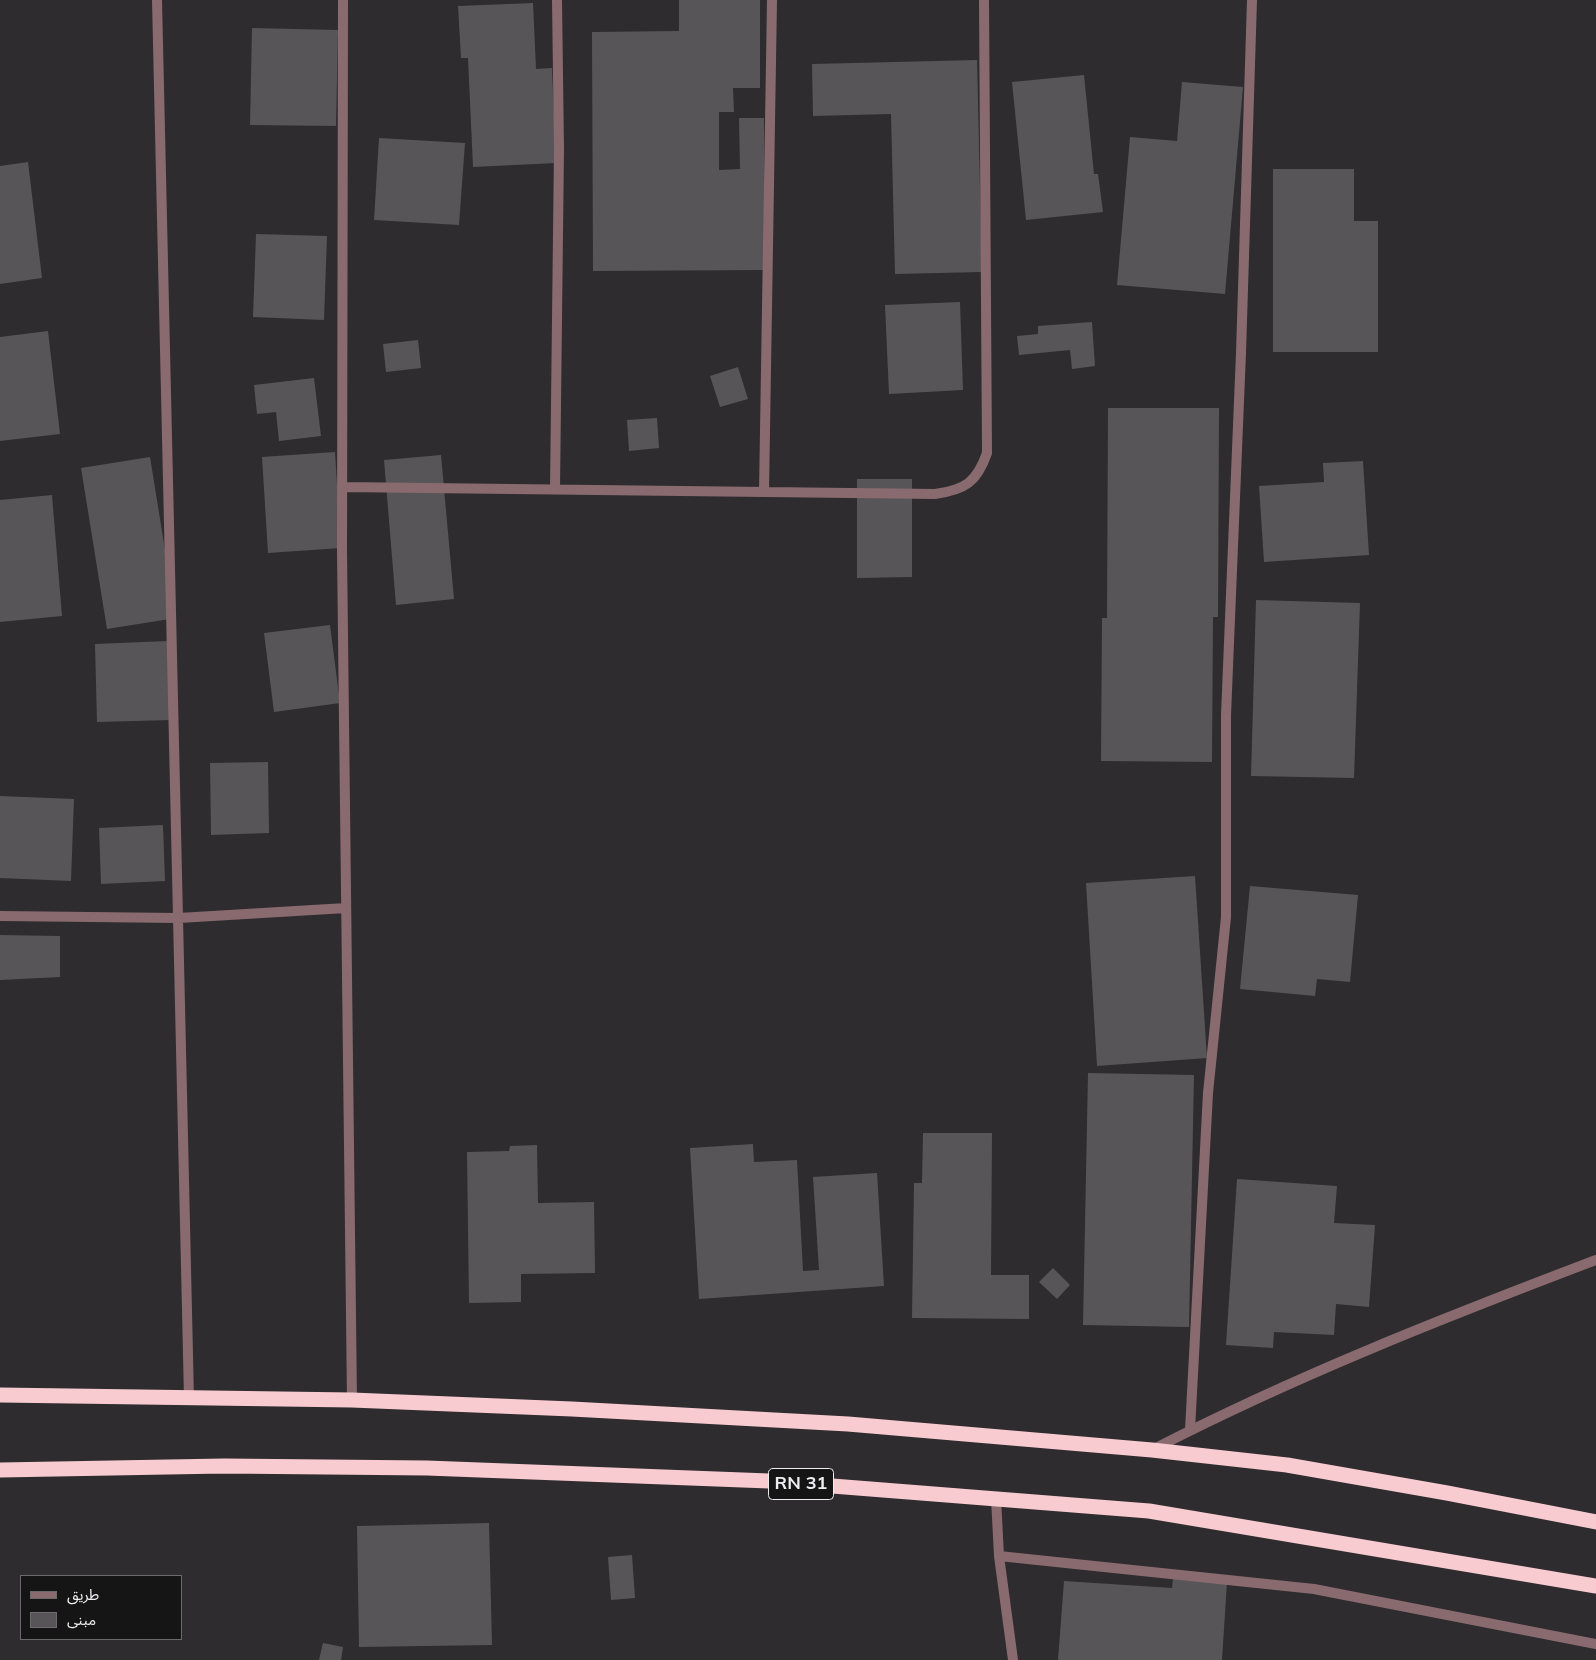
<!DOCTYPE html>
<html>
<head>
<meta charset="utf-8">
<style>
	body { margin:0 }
	#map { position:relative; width:1596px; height:1660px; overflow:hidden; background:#2e2c2f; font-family:Mulish,"Noto Sans Arabic",sans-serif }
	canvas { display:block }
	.legend { position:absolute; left:20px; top:1575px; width:162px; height:65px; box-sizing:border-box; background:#151516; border:1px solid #6b6b6c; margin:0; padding:6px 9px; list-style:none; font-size:15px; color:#edecee }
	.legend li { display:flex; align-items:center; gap:10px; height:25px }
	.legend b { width:25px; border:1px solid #6b6b6c }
</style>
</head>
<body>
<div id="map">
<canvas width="1596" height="1660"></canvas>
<ul class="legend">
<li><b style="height:6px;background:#896b6f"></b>طريق</li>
<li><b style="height:14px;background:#575558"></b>مبنى</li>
</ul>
</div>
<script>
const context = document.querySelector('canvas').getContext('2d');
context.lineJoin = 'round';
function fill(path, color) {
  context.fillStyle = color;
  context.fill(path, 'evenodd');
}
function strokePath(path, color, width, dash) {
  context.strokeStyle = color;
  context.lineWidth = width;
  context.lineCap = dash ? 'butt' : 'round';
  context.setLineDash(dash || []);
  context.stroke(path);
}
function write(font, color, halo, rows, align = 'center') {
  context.font = font + ' Mulish,sans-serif';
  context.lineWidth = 4;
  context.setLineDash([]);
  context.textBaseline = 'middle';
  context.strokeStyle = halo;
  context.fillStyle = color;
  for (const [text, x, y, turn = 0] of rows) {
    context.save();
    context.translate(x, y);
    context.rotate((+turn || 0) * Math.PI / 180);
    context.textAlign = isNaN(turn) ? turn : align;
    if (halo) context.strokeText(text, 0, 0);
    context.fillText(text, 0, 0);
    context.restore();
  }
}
fill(new Path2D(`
	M679,0H760V88H733L734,112H719V170L740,169L739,118H764L765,270L593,271L592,32L679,31Z
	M533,3L536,69L552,68L556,163L473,167L468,58H461L458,6Z
	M252,28L338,30L336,126L250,125Z
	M977,60L982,272L895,274L891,114L813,116L812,64Z
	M1084,75L1094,174H1098L1103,212L1026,220L1012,82Z
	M1182,82L1243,87L1225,294L1117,285L1130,137L1177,141Z
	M379,138L465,143L459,225L374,220Z
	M28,162L42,278L0,284V166Z
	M1273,169H1354V221H1378V352H1273Z
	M256,234L327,236L324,320L253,317Z
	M960,302L963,390L889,394L885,305Z
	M1092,322L1095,366L1072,369L1070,350L1019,355L1017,336L1038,334V326Z
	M48,331L60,434L0,441V337Z
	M418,340L421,368L386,372L383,344Z
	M738,367L748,399L720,407L710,376Z
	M314,378L321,436L279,441L276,412L257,414L254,385Z
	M1108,408H1219L1218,617H1213L1212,762L1101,761L1102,618H1107Z
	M657,418L659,448L629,451L627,420Z
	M335,452L341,548L268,553L262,457Z
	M441,455L454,599L396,605L384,460Z
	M150,457L176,618L107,629L81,468Z
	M1363,461L1369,555L1264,562L1259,486L1324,482L1323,463Z
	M857,479H912V577L857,578Z
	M52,495L62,616L0,622V500Z
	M1256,600L1360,603L1354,778L1251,776Z
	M330,625L340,703L274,712L264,633Z
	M168,641L171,720L97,722L95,644Z
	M268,762L269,833L211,835L210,763Z
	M0,796L74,799L71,881L0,878Z
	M163,825L165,881L101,884L99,828Z
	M1195,876L1207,1058L1097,1066L1086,883Z
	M1250,886L1358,895L1350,982L1317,979L1315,996L1240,989Z
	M0,935L60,936V977L0,980Z
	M1088,1073L1194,1075L1189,1327L1083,1325Z
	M923,1133H992L991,1275H1029V1319L912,1318L914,1183H922Z
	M753,1144L754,1162L797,1160L803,1271L819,1270L813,1177L877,1173L884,1286L699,1299L690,1148Z
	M537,1145L538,1203L594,1202L595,1273L521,1274V1302L469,1303L467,1152L509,1151L510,1146Z
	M1237,1179L1337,1186L1334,1223L1375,1225L1369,1307L1336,1304L1334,1335L1274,1332L1273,1348L1226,1345Z
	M1053,1268L1070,1285L1057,1299L1039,1282Z
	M489,1523L492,1645L359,1647L357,1526Z
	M632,1555L635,1598L611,1600L608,1557Z
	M1173,1578L1227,1582L1222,1660H1058L1064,1581L1172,1588Z
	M323,1643L343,1647L341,1660H319Z`), '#575558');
strokePath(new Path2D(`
	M157,0L189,1398
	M343,0L342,551L352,1400
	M342,487L935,494C965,490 977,482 987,453L984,0
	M555,489L559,149L557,0
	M764,492L772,0
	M0,916L179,918L346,908
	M1190,1430L1208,1093L1226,917V715L1241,353L1252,0
	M1152,1450C1295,1376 1446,1317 1596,1260
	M996,1498L999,1556L1013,1660
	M999,1556L1314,1589L1596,1644`), '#896b6f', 10);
strokePath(new Path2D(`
	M0,1395L352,1400L572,1409L848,1424L1152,1450L1287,1465L1447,1493L1596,1522
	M0,1470L224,1466L427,1468L769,1481L1149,1511L1596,1586`), '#f8cbd1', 15);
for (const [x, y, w] of [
	[801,1484,65]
]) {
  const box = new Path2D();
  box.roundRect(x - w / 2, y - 15.5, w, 31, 4);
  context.fillStyle = '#151516';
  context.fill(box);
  strokePath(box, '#edecee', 1);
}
write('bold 18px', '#edecee', null, [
	["RN 31",801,1484]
]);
</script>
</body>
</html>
